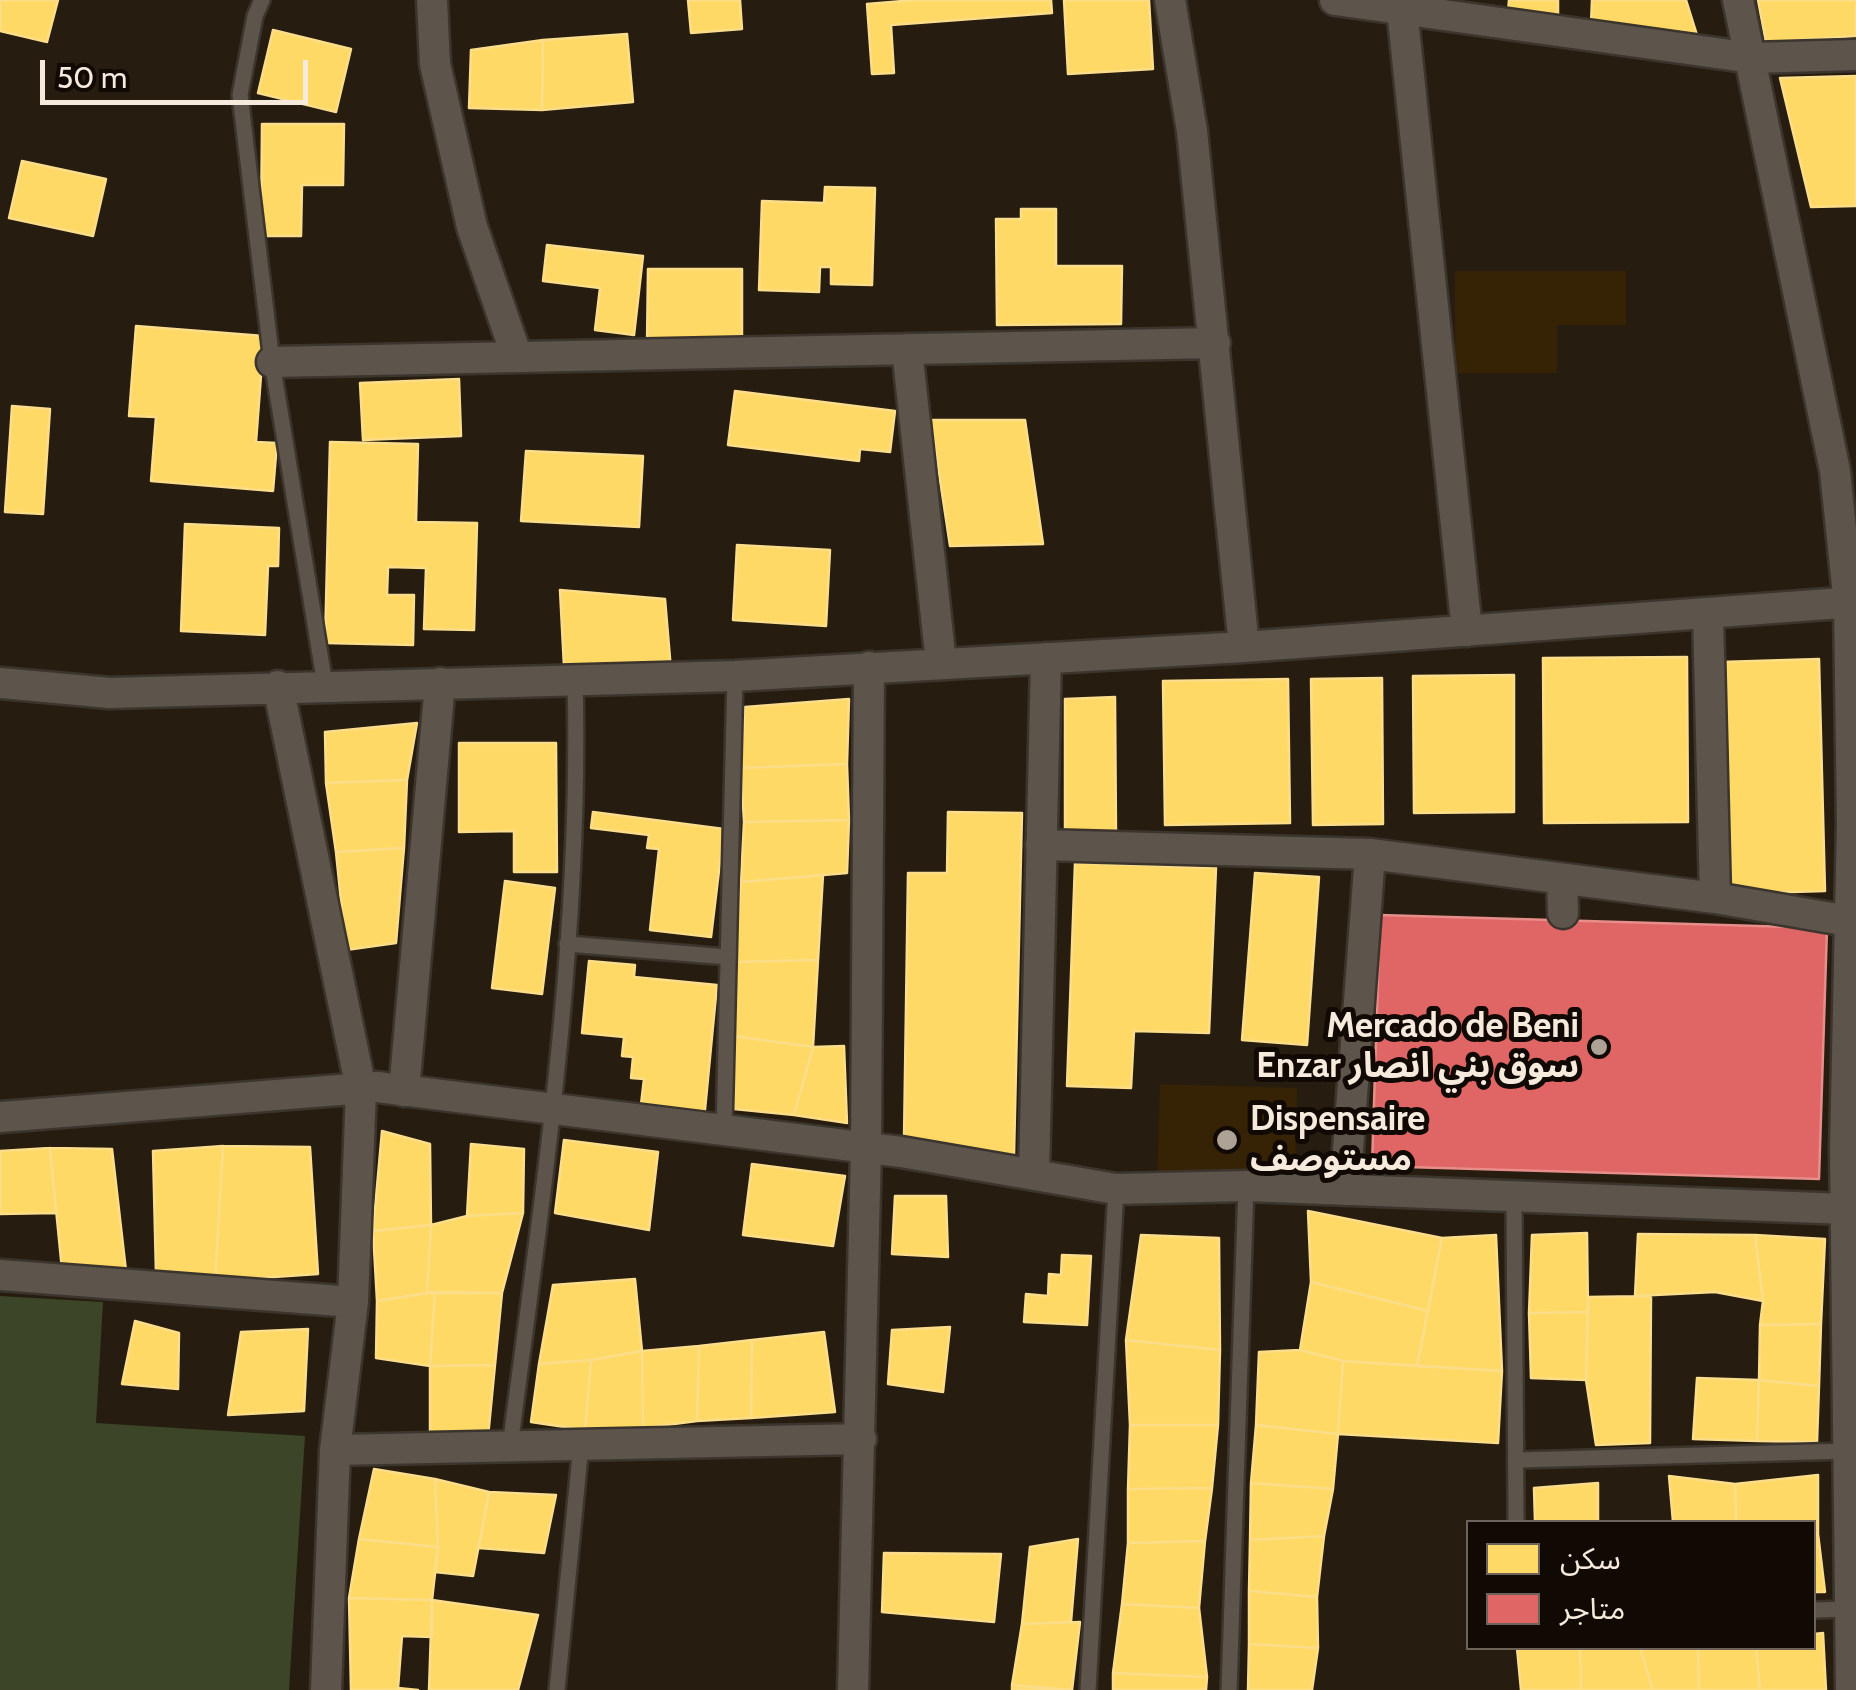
<!DOCTYPE html>
<html>
<head>
<meta charset="utf-8">
<style>
	body { margin:0 }
	#map { position:relative; width:1856px; height:1690px; overflow:hidden; background:#261c0f; font-family:Cabin,"Noto Sans Arabic",sans-serif }
	canvas { display:block }
	.legend { position:absolute; left:1466px; top:1520px; width:350px; height:130px; box-sizing:border-box; background:#110903; border:2px solid #6d635a; margin:0; padding:12px 18px; list-style:none; font-size:30px; color:#f6eadd }
	.legend li { display:flex; align-items:center; gap:20px; height:50px }
	.legend b { width:50px; border:2px solid #6d635a }
	.scale { position:absolute; left:40px; top:60px; width:268px; height:45px; box-sizing:border-box; border:5px solid #f6eadd; border-top:0; padding-left:12px; font-size:30px; line-height:35px; white-space:nowrap; color:#f6eadd; -webkit-text-stroke:8px #110903; paint-order:stroke }
</style>
</head>
<body>
<div id="map">
<canvas width="1856" height="1690"></canvas>
<ul class="legend">
<li><b style="height:28px;background:#ffd966"></b>سكن</li>
<li><b style="height:28px;background:#e06666"></b>متاجر</li>
</ul>
<div class="scale">50 m</div>
</div>
<script>
const context = document.querySelector('canvas').getContext('2d');
context.lineJoin = 'round';
function fill(path, color) {
  context.fillStyle = color;
  context.fill(path, 'evenodd');
}
function strokePath(path, color, width, dash) {
  context.strokeStyle = color;
  context.lineWidth = width;
  context.lineCap = dash ? 'butt' : 'round';
  context.setLineDash(dash || []);
  context.stroke(path);
}
function write(font, color, halo, rows, align = 'center') {
  context.font = font + ' Cabin,"Noto Sans Arabic",sans-serif';
  context.lineWidth = 10;
  context.setLineDash([]);
  context.textBaseline = 'middle';
  context.strokeStyle = halo;
  context.fillStyle = color;
  for (const [text, x, y, turn = 0] of rows) {
    context.save();
    context.translate(x, y);
    context.rotate((+turn || 0) * Math.PI / 180);
    context.textAlign = isNaN(turn) ? turn : align;
    if (halo) context.strokeText(text, 0, 0);
    context.fillText(text, 0, 0);
    context.restore();
  }
}
fill(new Path2D(`
	M1455,271H1626V325H1557V373H1455Z
	M1160,1084L1297,1088L1295,1176L1157,1173Z`), '#362205');
fill(new Path2D(`
	M0,1296L103,1302L96,1423L305,1436L289,1690H0Z`), '#3c4527');
const homes = new Path2D(`
	M0,0H58L47,42L0,31Z
	M688,0H740L742,29L691,33Z
	M915,0H1051L1052,13L891,25L894,73L872,74L867,4Z
	M1064,0H1149L1153,69L1068,74Z
	M1509,0H1558V17L1508,12Z
	M1592,0H1686L1697,35L1591,24Z
	M1758,0H1856V36L1766,42Z
	M273,30L351,49L336,112L258,93Z
	M627,34L633,102L542,110L543,40Z
	M543,40L542,110L469,108L471,50Z
	M1856,76V206L1811,207L1780,78Z
	M262,124H344L343,185H302L301,236H261Z
	M22,161L106,179L93,236L9,218Z
	M825,187L875,188L872,285L831,284V267H820L819,292L759,290L762,201L824,203Z
	M1021,209H1056V266H1122L1121,324L997,325L996,219H1021Z
	M547,245L643,256L634,335L595,330L600,288L543,281Z
	M648,269H742V344H647Z
	M136,326L264,336L256,442L277,443L273,491L151,481L156,417L129,416Z
	M459,379L461,436L363,440L360,383Z
	M735,391L895,411L890,452L860,449L859,461L728,445Z
	M12,406L50,409L43,514L5,512Z
	M931,420H1025L1043,544L950,546Z
	M330,442L418,444L416,522L477,523L474,630L424,629L426,568L388,567L387,595H414L413,645L325,643Z
	M526,451L643,456L639,527L521,521Z
	M185,524L279,528L278,566H268L265,635L181,631Z
	M737,545L830,550L826,626L733,620Z
	M560,590L665,599L671,670L564,667Z
	M1687,657L1688,822L1544,823L1543,658Z
	M1819,659L1825,891L1727,894L1721,662Z
	M1514,675V812L1414,813L1413,676Z
	M1382,678L1383,824L1313,825L1311,679Z
	M1288,679L1290,823L1165,825L1163,681Z
	M1115,697L1116,833H1065V699Z
	M849,699L847,764L741,768L745,707Z
	M417,723L407,780L326,783L325,732Z
	M459,743H556L557,872H514V831L459,832Z
	M847,764L849,820L744,822L741,768Z
	M407,780L404,848L336,852L326,783Z
	M593,812L724,829L711,937L650,930L659,849L647,848L649,835L591,828Z
	M948,812L1022,813L1014,1155L904,1139L908,873H947Z
	M849,820L847,873L741,882L744,822Z
	M404,848L396,943L346,950L336,852Z
	M1075,863L1216,868L1209,1033L1134,1031L1131,1088L1067,1086Z
	M1255,873L1319,877L1307,1045L1242,1040Z
	M823,875L818,960L734,962L741,882Z
	M505,881L555,888L542,994L492,988Z
	M818,960L813,1047L734,1036V962Z
	M589,961L635,965L634,977L717,985L704,1120L640,1113L644,1079L631,1078L633,1057L622,1056L624,1037L582,1033Z
	M734,1036L813,1047L794,1115L734,1109Z
	M844,1046L847,1123L794,1115L813,1047Z
	M382,1131L430,1144L431,1225L373,1231Z
	M564,1140L658,1152L649,1230L555,1213Z
	M471,1144L524,1149L523,1213L467,1216Z
	M223,1146L215,1281L156,1274L153,1151Z
	M223,1146L310,1147L318,1274L215,1281Z
	M50,1148L112,1149L126,1271L62,1270Z
	M50,1148L56,1213L0,1214V1151Z
	M752,1164L845,1176L833,1246L743,1235Z
	M895,1196H946L948,1257L892,1254Z
	M1308,1211L1442,1238L1428,1311L1311,1282Z
	M523,1213L502,1293H427L431,1225L467,1216Z
	M431,1225L427,1293L377,1301L373,1231Z
	M1587,1233L1588,1312L1529,1313L1532,1235Z
	M1638,1234L1755,1235L1763,1301L1715,1292L1635,1296Z
	M1141,1235L1219,1238L1220,1350L1126,1340Z
	M1496,1235L1502,1371L1417,1366L1442,1238Z
	M1755,1235L1825,1239L1821,1324L1760,1325L1763,1301Z
	M1062,1255L1091,1256L1087,1325L1024,1322L1026,1294L1048,1296L1049,1274L1061,1275Z
	M635,1279L642,1351L591,1360L539,1364L553,1285Z
	M1311,1282L1428,1311L1417,1366L1343,1361L1300,1350Z
	M435,1292L430,1366L376,1358L377,1301Z
	M435,1292L502,1293L495,1365L430,1366Z
	M1651,1296L1650,1443L1596,1445L1586,1380L1588,1297Z
	M1588,1312L1586,1380L1531,1378L1529,1313Z
	M135,1321L179,1333L178,1389L122,1384Z
	M1821,1324L1819,1386L1759,1380L1760,1325Z
	M950,1327L943,1392L888,1384L892,1330Z
	M308,1329L304,1411L228,1415L241,1332Z
	M824,1332L835,1412L751,1418L752,1340Z
	M752,1340L751,1418L697,1421L699,1346Z
	M1126,1340L1220,1350L1218,1425H1130Z
	M699,1346L697,1421L643,1428L642,1351Z
	M1300,1350L1343,1361L1338,1434L1256,1425L1259,1352Z
	M642,1351L643,1428L585,1430L591,1360Z
	M591,1360L585,1430L531,1422L539,1364Z
	M1343,1361L1502,1371L1498,1443L1338,1434Z
	M495,1365L488,1437L430,1433V1366Z
	M1697,1378L1759,1380L1757,1441L1693,1439Z
	M1759,1380L1819,1386L1817,1442L1757,1441Z
	M1130,1425H1218L1212,1488L1128,1489Z
	M1256,1425L1338,1434L1333,1489L1251,1483Z
	M374,1469L435,1479L438,1547L359,1539Z
	M1818,1475V1534H1814V1522H1736L1735,1484Z
	M1669,1476L1735,1484L1736,1522H1673Z
	M435,1479L489,1492L473,1576L435,1572L438,1547Z
	M1251,1483L1333,1489L1324,1536L1250,1540Z
	M1598,1483V1522H1535L1534,1488Z
	M1212,1488L1205,1541L1128,1543V1489Z
	M489,1492L556,1495L544,1553L479,1548Z
	M1814,1534H1818L1825,1592H1814Z
	M1324,1536L1317,1597L1249,1591L1250,1540Z
	M359,1539L438,1547L432,1600L349,1598Z
	M1078,1539L1071,1622L1022,1624L1030,1547Z
	M1205,1541L1199,1608L1122,1604L1128,1543Z
	M884,1553L1001,1554L994,1622L882,1612Z
	M1249,1591L1317,1597L1318,1648L1249,1644Z
	M349,1598L432,1600V1637L402,1636L398,1688L418,1690H351Z
	M432,1600L538,1615L518,1690H429Z
	M1122,1604L1199,1608L1207,1677L1113,1673Z
	M1080,1622L1072,1690L1012,1685L1022,1624Z
	M1823,1633L1826,1690H1760L1756,1648H1814V1634Z
	M1249,1644L1318,1648L1312,1690H1248Z
	M1517,1648H1580L1581,1690H1521Z
	M1580,1648H1640L1653,1690H1581Z
	M1640,1648H1698L1699,1690H1653Z
	M1698,1648H1756L1760,1690H1699Z
	M1113,1673L1207,1677L1206,1690H1113Z
	M1012,1685L1064,1690H1012Z`);
fill(homes, '#ffd966');
strokePath(homes, '#fcde8a', 2.5);
const shops = new Path2D(`
	M1380,915L1827,928L1819,1179L1372,1166Z`);
fill(shops, '#e06666');
strokePath(shops, '#e78e8a', 2.5);
const lane = new Path2D(`
	M262,0L255,16L240,95L272,362L325,685
	M567,944L728,957
	M724,1130L735,676
	M1514,1196L1516,1522
	M510,1447C543,1192 582,936 575,679
	M1517,1460L1849,1451
	M1814,1610L1850,1609
	M557,1690L581,1445
	M1088,1690L1116,1189
	M1229,1690L1246,1186`);
const street = new Path2D(`
	M432,0L435,64L472,227L517,357
	M1170,0L1192,131L1244,647
	M1335,0L1752,58L1856,55
	M1738,0L1835,471L1849,605L1852,823L1845,1149L1851,1690
	M1402,9L1467,631
	M907,349L941,663
	M272,362L1215,343
	M1708,615L1715,898
	M0,683L110,693L735,676L1244,647L1856,602
	M278,686L361,1089L353,1302L335,1450L326,1690
	M1041,845L1370,854L1345,1190
	M1370,854L1715,898L1849,921
	M1562,879L1563,913
	M404,1091L440,683
	M0,1117L377,1087L901,1152L1116,1189L1246,1186L1846,1209
	M1034,1175L1046,658
	M0,1275L353,1302
	M335,1450L861,1439
	M853,1690L866,1148L869,667`);
strokePath(lane, '#3c352d', 20);
strokePath(street, '#3c352d', 35);
strokePath(lane, '#5d544c', 15);
strokePath(street, '#5d544c', 30);
for (const [x, y, r, color] of [
	[1599,1047,10,"#ada295"],
	[1227,1140,12,"#ada295"]
]) {
  const dot = new Path2D();
  dot.arc(x, y, r, 0, 2 * Math.PI);
  context.fillStyle = color;
  context.fill(dot);
  strokePath(dot, '#110903', 4);
}
write('bold 35px', '#f6eadd', '#110903', [
	["Mercado de Beni",1579,1027],
	["Enzar سوق بني انصار",1579,1067],
	["Dispensaire",1250,1120,"left"],
	["مستوصف",1250,1160,"left"]
], 'right');
</script>
</body>
</html>
